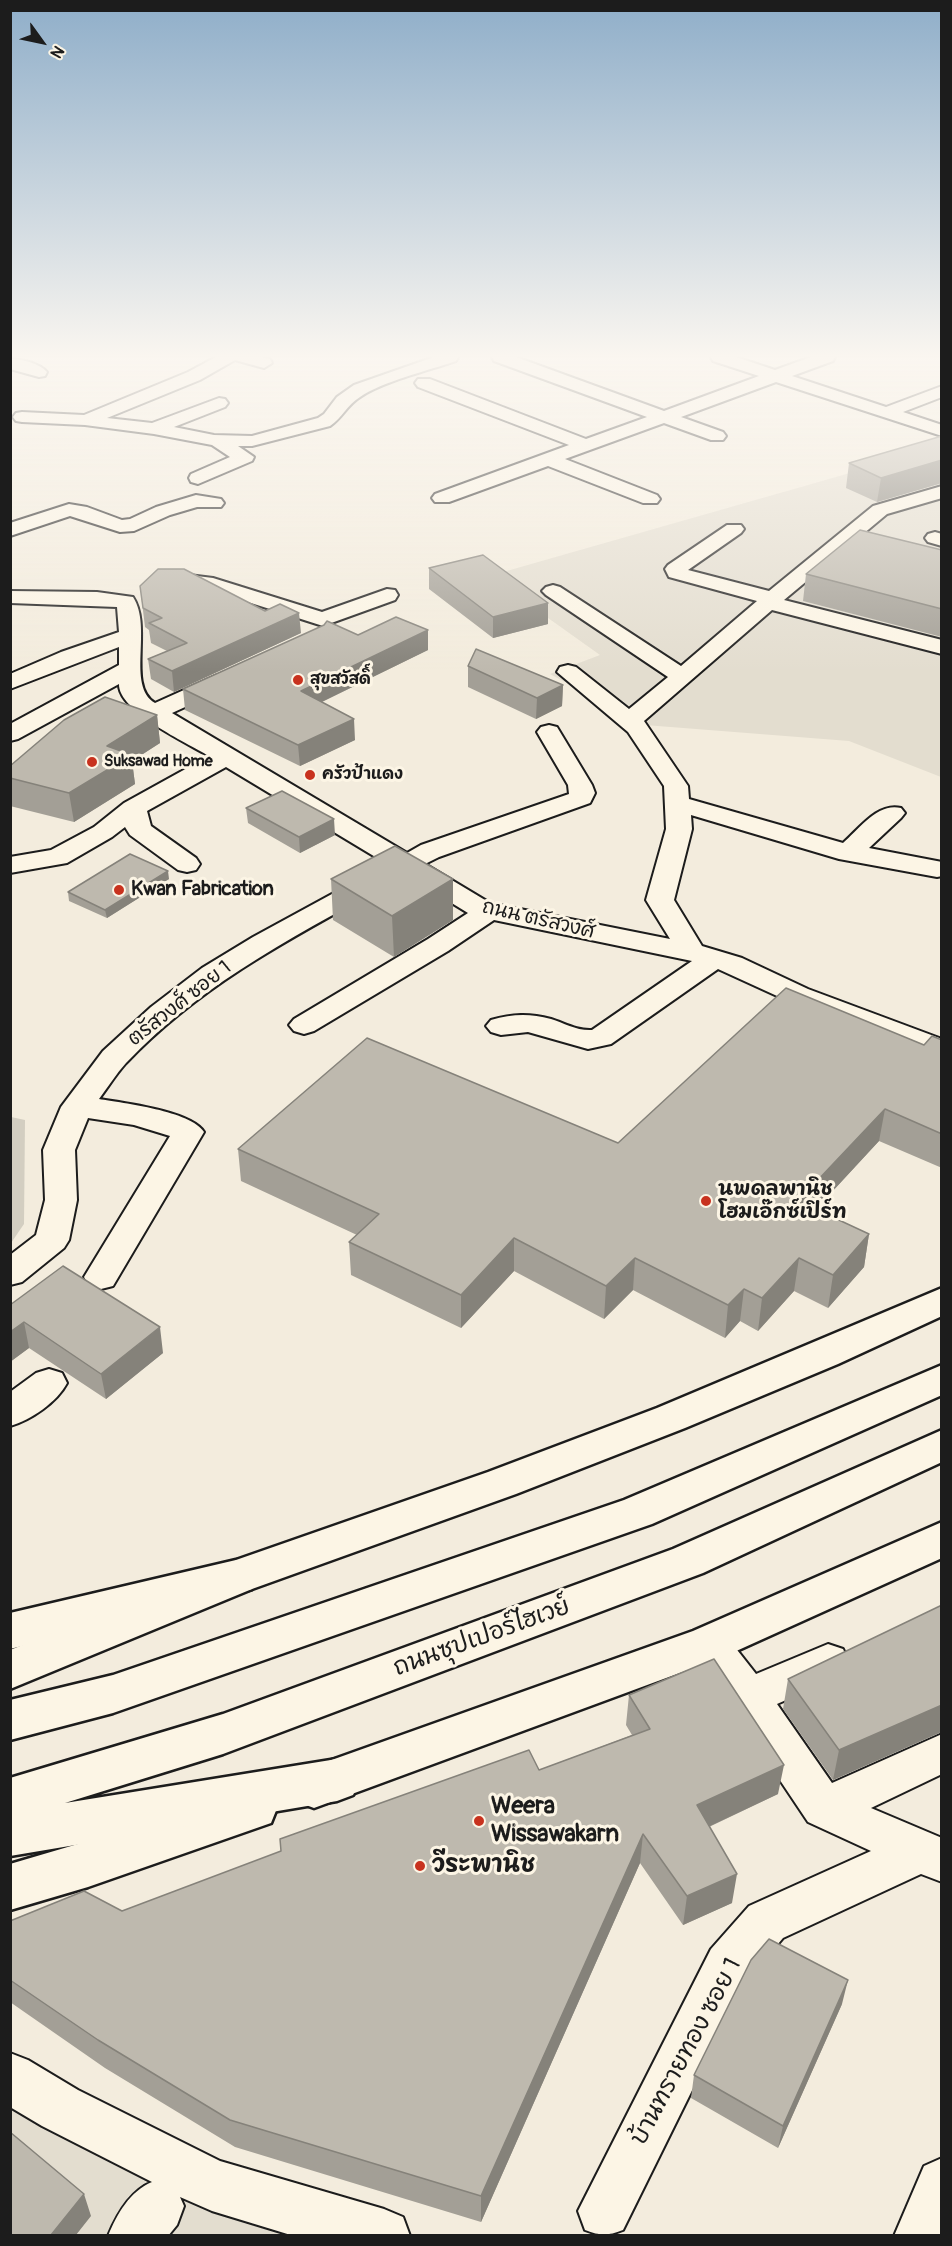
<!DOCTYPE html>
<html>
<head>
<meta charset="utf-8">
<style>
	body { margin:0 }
	#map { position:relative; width:952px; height:2246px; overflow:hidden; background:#f3ecdd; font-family:Pangolin,sans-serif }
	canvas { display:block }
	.frame { position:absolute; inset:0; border:12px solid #1c1c1c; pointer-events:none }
	.north { position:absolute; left:12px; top:12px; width:60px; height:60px; -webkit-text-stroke:4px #fcf5e5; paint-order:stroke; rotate:123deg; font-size:16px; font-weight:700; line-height:24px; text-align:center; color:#1c1c1c }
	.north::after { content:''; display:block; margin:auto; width:21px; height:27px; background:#1c1c1c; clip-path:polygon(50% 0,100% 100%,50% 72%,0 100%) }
</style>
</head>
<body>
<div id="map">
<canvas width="952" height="2246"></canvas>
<div class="frame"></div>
<div class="north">N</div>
</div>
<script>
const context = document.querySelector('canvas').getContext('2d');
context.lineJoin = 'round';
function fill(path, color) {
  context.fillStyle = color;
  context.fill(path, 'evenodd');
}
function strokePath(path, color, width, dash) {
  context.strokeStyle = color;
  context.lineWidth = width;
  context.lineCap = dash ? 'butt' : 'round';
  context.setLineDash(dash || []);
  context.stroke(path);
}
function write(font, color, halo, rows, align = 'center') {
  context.font = font + ' Pangolin,"Playpen Sans Thai",sans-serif';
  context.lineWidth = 6;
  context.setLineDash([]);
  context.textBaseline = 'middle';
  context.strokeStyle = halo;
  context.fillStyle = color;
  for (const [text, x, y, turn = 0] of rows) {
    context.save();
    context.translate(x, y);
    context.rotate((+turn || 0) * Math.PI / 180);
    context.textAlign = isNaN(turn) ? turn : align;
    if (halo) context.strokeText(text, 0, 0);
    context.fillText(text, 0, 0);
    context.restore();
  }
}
fill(new Path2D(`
	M941,447V777L849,741L645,725L550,674L600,655L489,576Z
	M10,2100L305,2235H11Z`), '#e3ddcf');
fill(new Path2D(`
	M11,1117L25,1120L24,1224L11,1243Z`), '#d3cec1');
const minor = new Path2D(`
	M216,357H261L270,359L272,363L264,368L235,360L200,380L107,418L152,423L219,398L225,399L228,403L225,407L174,427L214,435L252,436L318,418L324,414L337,397L354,385L434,357H458L456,361C430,370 381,382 360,397C347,405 342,418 330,426L252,446H238L254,457L252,461L198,484L191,482L189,478L191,474L230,457L212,445L154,434L85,425L22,422L16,421L13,417L16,413L22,412L84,415L188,372Z
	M492,357H516L664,411L759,376L713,361L711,357H736L775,370L811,357H835L833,361L792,376L886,407L942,386V397L903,412L942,425V436L776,382L681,417L723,432L726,436L723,440H711L664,423L565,459L657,495L660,499L657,503H643L548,466L449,502H435L432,498L435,494L569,445L418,387L415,383L418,379H430L586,439L647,417L494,361Z
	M10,359C22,359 39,363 47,372L45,376L39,377L10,369Z
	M942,486V498L887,514L784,600L942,640V654L772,610L644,721L688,786L689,799L843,843C859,829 878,802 901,808L905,813L901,818L869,848L942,862V876L937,877L839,859L691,815L692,829L674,900L702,946L742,958L808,989L942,1039V1059L788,1001L718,969L611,1044L588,1049L528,1032L501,1035L491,1032L486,1026L491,1020C512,1014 529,1013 551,1019C564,1023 577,1031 592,1030L692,961L494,920L448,951L314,1031L304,1034L294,1031L289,1025L294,1019L428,939L468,913L406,875C306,930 206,979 126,1063C116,1074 108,1087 99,1099C123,1103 191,1111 204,1132L113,1286L101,1289L89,1286L84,1277L170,1136L134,1125L88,1118L75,1150L77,1200L69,1240L64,1248L22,1282L10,1285V1255L36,1235L45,1200L43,1150L61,1107L103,1051L151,1007L202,968L253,937L387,864L226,767L147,811L151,826L196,858L200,864L196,870L187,872L178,870L130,835L125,827L112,837L67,863L10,873V857L51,850L94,827L124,803L209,756C187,743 118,711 119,684L18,739L10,741V724L119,665V647L10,689V674L61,652L119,632L117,607L10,603V591L97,592L133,597C153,627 126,686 155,703L215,676L223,674L231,676L234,681L231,686L172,713L407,853L421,845L569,794L568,785L537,732L541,727L549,725L557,727L592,785L595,793L590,803L439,857L425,864L490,903L670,939L646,900L666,829L664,786L628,732L557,672L560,667L568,665L576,667L629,709L668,677L546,595L542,591L546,587L553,585L560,587L681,666L757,601L669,577L665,569L668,565L727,525H741L744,529L741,533L688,570L769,591L873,506Z
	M196,495L221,499L224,503L221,507H197L170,515L134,531L120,532L70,516L10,536V523L69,504L87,507L122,520L130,519L156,507Z
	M935,532L942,534V546L928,542L925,538L928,534Z
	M173,573L213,578L322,612L387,589L395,590L398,595L395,600L323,626L204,588L166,583L163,579L166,575Z
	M49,1369L62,1373L67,1383C57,1402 31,1420 10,1426V1392L36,1373Z
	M708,1626L723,1632L756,1674L828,1644L843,1649L849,1662L843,1675L777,1704L832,1783L942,1734V1774L871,1808L942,1838V1882L921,1874L783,1938L745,1983L623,2230C607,2236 601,2236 585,2230L578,2211L711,1949L749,1906L871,1851L808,1822L733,1710L693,1656L687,1644L693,1632Z
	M10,2053L28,2060L78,2090L220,2161L384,2209L403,2217L410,2236H294L212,2211L180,2197L184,2206L177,2225L168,2236H108C117,2214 130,2191 152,2182L42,2126L10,2107Z
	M942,2158V2236H894L924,2166Z`);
const major = new Path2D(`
	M942,1288V1316L838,1364L685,1428L516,1494L252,1589L10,1649V1613L236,1560L488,1472L657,1408Z
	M942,1522V1558L723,1657L314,1808L298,1802L291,1787L298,1772L693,1631Z
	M254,1787L271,1793L277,1808L271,1823L88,1887L10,1910V1864L88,1841Z`);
const highway = new Path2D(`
	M942,1365V1395L652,1524L113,1713L10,1740V1700L113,1675L624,1500Z
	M942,1430V1462L703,1573L223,1754L65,1803L337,1759L353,1765L360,1780L353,1795L337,1801L10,1856V1778L223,1714L673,1549Z
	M237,1560L252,1565L258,1577L252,1589L10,1689V1650Z`);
strokePath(minor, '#1c1c1c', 4);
strokePath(major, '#1c1c1c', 5);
strokePath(highway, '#1c1c1c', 5);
fill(minor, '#fcf5e5');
fill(major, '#fcf5e5');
fill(highway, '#fcf5e5');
fill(new Path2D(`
	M942,436V483L877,502L846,488L849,463Z
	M942,550V637L803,601L806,574Z
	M429,568L548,624L493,638L429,589Z
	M140,586L301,633L174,692L151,679L148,659L167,651L151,643L149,630L145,627Z
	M428,630V650L322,702L355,740L300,766L185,710L183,689Z
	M468,666L563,685L562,706L536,719L468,687Z
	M157,715L160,743L132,761L135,784L74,822L10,806V766Z
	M246,808L335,835L300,853L248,823Z
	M169,879L107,918L69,901L68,892Z
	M331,879L453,920L394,957L333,920Z
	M942,1040V1168L879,1141L816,1209L869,1234L864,1267L828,1308L794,1291L758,1331L740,1321L725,1338L633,1290L604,1319L514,1271L461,1328L351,1275L349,1242L357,1235L241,1181L238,1149L618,1143L924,1045Z
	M10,1305L163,1353L106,1399L29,1348L10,1362Z
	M942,1605V1732L833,1780L783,1709L788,1679Z
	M629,1695L778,1794L709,1827L732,1903L683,1925L640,1863L481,2222L235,2147L105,2068L10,2002V1921L122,1911L539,1770L632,1735L626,1725Z
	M842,2004L778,2148L691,2098L694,2075Z`), '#a39f96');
fill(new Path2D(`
	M942,460V483L877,502L881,478Z
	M548,603V624L493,638V617Z
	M299,613L301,633L174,692L172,671Z
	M428,630V650L303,711L301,691Z
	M563,685L562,706L536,719L537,698Z
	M157,715L160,743L132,761L135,784L74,822L69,793L107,746Z
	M354,719L355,740L300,766L298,745Z
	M334,819L335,835L300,853L299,837Z
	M168,871L169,879L107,918L105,910Z
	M453,879V920L394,957L392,916Z
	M885,1109L879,1141L794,1233L798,1201Z
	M869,1234L864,1267L828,1308L833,1275Z
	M514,1238V1271L461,1328V1295Z
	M635,1258L633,1290L604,1319L606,1286Z
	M799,1258L794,1291L758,1331L762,1298Z
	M744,1289L740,1321L725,1338L728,1305Z
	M24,1322L29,1348L10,1362V1332Z
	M160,1327L163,1353L106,1399L101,1374Z
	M942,1705L941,1732L833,1780L839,1750Z
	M784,1765L778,1794L693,1834L697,1805Z
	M643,1834L640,1863L481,2222V2196Z
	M737,1874L732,1903L683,1925L687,1896Z
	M848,1980L842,2004L778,2148L783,2126Z
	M84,2194L91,2216L76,2235H51Z`), '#85827a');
const building = new Path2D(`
	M942,436V460L881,478L849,463Z
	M860,530L942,550V609L806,574Z
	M483,555L548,603L493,617L429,568Z
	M158,569H184L265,611L280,604L299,613L172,671L148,659L187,643L149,623L162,618L143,608L140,586Z
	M396,617L428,630L301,691L354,719L298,745L183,689L324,625L327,621L358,635Z
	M476,649L563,685L537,698L468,666Z
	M105,697L157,715L107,746L132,755L69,793L10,778V766L64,720Z
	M282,791L334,819L299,837L246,808Z
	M395,846L453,879L392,916L331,879Z
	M130,854L168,871L105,910L68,892Z
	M786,988L924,1045L932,1036L942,1040V1134L885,1109L798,1201L869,1234L833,1275L799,1258L762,1298L744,1289L728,1305L635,1258L606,1286L514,1238L461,1295L349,1242L379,1214L238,1149L367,1038L618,1143Z
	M63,1266L160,1327L101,1374L24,1322L10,1332V1305Z
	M942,1605V1705L839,1750L788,1679Z
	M714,1659L784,1765L697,1805L737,1874L687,1896L643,1834L481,2196L230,2120L98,2040L10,1980V1921L84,1891L122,1911L281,1851L280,1839L529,1750L539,1770L650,1729L629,1695Z
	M769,1939L848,1980L783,2126L694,2075L751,1960Z
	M10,2132L84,2194L51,2235H10Z`);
fill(building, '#beb9ae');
strokePath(building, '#85827a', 1.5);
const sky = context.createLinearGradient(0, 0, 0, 672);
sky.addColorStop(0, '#8faec9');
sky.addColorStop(0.53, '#faf6f0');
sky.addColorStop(1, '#faf6f000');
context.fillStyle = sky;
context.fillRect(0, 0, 952, 672);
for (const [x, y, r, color] of [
	[298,680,6,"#c8321e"],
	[92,762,6,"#c8321e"],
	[310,775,6,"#c8321e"],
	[119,890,6,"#c8321e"],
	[706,1201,6,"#c8321e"],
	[479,1821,6,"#c8321e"],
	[420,1866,6,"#c8321e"]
]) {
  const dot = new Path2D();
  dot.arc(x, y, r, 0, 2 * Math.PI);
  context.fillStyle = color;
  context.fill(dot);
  strokePath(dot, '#fcf5e5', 2);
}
write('bold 16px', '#1c1c1c', '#fcf5e5', [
	["สุขสวัสดิ์",310,680],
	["Suksawad Home",104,762],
	["ครัวป้าแดง",322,775]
], 'left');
write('bold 20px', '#1c1c1c', '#fcf5e5', [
	["Kwan Fabrication",131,890],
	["นพดลพานิช",718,1190],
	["โฮมเอ๊กซ์เปิร์ท",718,1213]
], 'left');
write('20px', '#1c1c1c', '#fcf5e5', [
	["ถนน ตรัสวงศ์",538,920,13],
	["ตรัสวงศ์ ซอย 1",180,1004,-38]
]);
write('24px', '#1c1c1c', '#fcf5e5', [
	["ถนนซุปเปอร์ไฮเวย์",482,1638,-20],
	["บ้านทรายทอง ซอย 1",687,2052,-62]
]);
write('bold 24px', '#1c1c1c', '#fcf5e5', [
	["Weera",491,1807],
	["Wissawakarn",491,1835],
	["วีระพานิช",432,1866]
], 'left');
</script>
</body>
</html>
